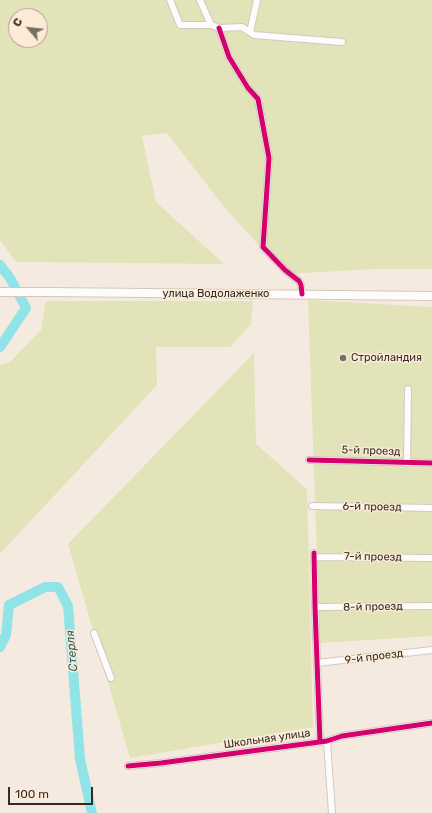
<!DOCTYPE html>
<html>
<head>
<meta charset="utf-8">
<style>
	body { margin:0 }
	#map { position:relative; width:432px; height:813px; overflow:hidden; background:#f5eadf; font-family:Rubik,sans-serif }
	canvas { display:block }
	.north { position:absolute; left:8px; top:8px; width:40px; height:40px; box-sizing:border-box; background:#fdebd7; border:1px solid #ad9f90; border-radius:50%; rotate:298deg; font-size:11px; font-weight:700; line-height:16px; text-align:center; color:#342d25 }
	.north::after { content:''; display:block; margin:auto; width:14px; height:18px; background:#786f66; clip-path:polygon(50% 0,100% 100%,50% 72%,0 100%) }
	.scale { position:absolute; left:8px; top:787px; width:85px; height:18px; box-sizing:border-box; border:2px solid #342d25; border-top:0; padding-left:5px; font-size:12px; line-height:14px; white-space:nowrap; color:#342d25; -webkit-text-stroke:3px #fdebd7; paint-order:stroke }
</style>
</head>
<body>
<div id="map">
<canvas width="432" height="813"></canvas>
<div class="north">С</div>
<div class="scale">100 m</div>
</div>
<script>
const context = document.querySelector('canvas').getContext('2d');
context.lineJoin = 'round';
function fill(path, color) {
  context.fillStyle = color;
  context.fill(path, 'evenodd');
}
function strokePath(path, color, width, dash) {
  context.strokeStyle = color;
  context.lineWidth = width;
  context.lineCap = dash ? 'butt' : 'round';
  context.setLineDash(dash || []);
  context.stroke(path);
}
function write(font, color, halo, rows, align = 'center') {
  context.font = font + ' Rubik,sans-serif';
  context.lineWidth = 3;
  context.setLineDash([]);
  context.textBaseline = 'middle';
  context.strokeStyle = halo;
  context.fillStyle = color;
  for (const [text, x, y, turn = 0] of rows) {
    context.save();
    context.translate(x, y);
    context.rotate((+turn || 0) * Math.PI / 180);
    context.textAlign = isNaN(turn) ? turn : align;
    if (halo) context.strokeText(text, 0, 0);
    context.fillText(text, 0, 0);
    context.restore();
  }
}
fill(new Path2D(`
	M0,0H432V269H376L285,274L224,207L167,133L142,136L156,202L224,264L16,262L0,240ZM16,16H40V40H16Z
	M308,300L432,307V636L320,643Z
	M46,301H253L251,324L230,347H156L157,385L0,554V365L10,362L41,330Z
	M254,353L256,444L307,489L313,727L130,758L68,544Z`), '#e3e3b9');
strokePath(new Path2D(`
	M0,265L10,278L26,308L0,347
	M0,647L6,635L9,605L45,587H58L68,606L80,759L92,813`), '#90e4e7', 10);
const street = new Path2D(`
	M170,0L180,25H211
	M200,0L211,25L219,28L242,27L254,35L342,42
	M219,28L229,57L248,88L258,99L269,158L263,247L285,270L299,281L301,285L302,294
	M250,32L257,0
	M309,460L432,463
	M407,463L408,389
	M312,506L432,508
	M314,553L315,607L320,742
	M314,557L432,558
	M315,607L432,606
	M94,633L111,678
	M317,663L432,650
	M327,741L332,813
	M128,766L161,763L327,741L342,736L432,723`);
const secondary = new Path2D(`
	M0,292H50L432,296`);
strokePath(street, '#d1c9c1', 8);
strokePath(secondary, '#d1c9c1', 10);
strokePath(street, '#fefcfa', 6);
strokePath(secondary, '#fefcfa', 8);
strokePath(new Path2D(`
	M219,28L229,57L248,88L258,99L269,158L263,247L285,270L299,281L301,285L302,294
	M309,460L432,463
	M314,553L315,607L320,742
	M128,766L161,763L327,741L342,736L432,723`), '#d6006c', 5);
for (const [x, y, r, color] of [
	[343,358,4,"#786f66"]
]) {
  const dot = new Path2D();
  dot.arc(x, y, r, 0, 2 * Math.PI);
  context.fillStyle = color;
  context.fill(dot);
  strokePath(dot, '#fdebd7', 1.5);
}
write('11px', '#342d25', '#fdebd7', [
	["улица Водолаженко",216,294],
	["5-й проезд",371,451,2],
	["6-й проезд",372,507,1],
	["7-й проезд",373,557,1],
	["8-й проезд",373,607,-1],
	["9-й проезд",374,657,-7],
	["Школьная улица",267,739,-8]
]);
write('11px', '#342d25', '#fdebd7', [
	["Стройландия",351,358]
], 'left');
write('italic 12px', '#2a5f62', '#fdebd7', [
	["Стерля",72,651,-95]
]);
</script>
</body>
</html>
